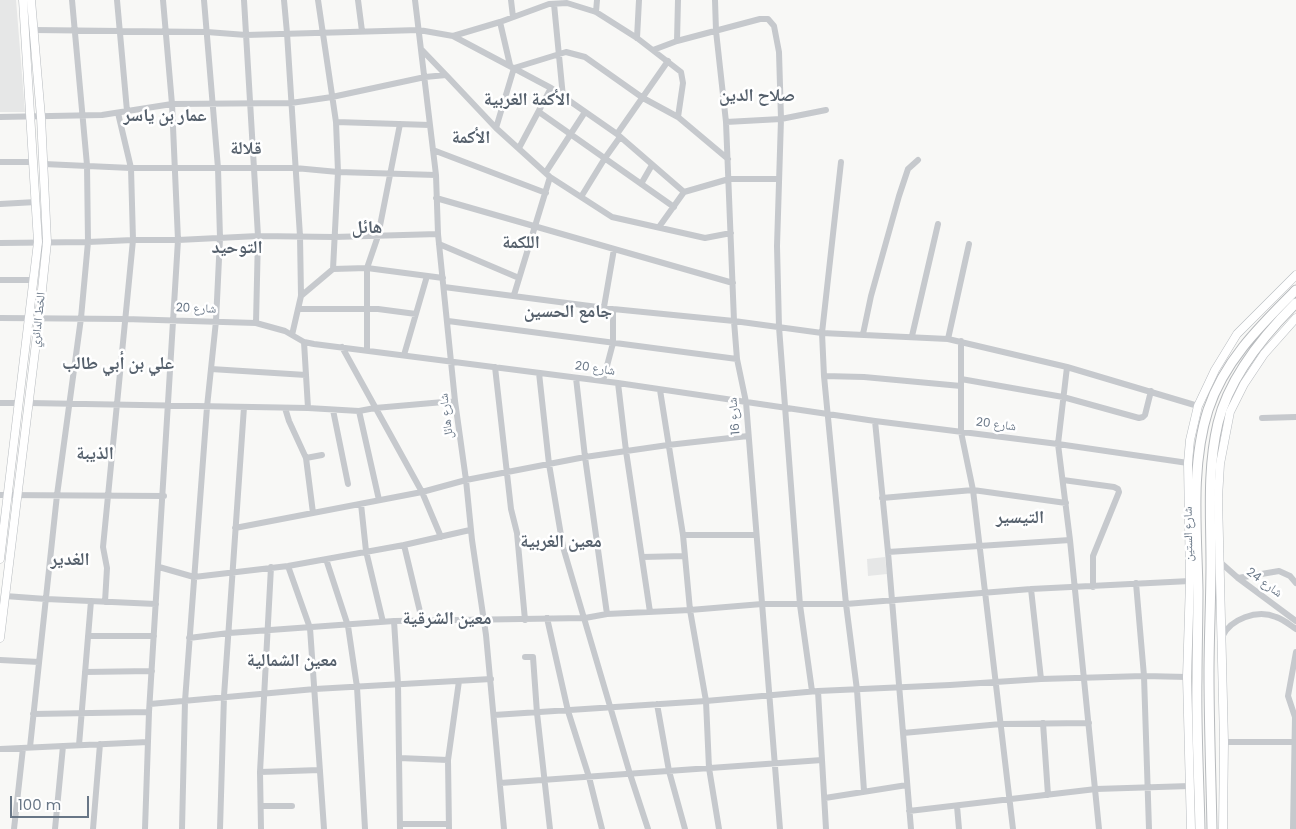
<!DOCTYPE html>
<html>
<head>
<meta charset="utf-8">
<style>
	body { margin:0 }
	#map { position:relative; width:1296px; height:829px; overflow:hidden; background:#f8f8f6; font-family:Poppins,sans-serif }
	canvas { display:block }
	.scale { position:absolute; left:10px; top:796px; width:79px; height:22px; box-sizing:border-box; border:2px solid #687686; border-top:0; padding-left:6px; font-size:15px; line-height:18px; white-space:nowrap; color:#687686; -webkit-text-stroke:4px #fff; paint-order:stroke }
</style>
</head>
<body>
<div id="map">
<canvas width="1296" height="829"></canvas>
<div class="scale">100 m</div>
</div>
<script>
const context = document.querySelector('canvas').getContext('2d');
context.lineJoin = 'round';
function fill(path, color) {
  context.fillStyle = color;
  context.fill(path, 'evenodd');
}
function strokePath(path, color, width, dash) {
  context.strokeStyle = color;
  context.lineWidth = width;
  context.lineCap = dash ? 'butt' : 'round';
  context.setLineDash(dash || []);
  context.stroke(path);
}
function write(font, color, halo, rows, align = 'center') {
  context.font = font + ' Poppins,"Noto Naskh Arabic",sans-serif';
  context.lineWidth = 5;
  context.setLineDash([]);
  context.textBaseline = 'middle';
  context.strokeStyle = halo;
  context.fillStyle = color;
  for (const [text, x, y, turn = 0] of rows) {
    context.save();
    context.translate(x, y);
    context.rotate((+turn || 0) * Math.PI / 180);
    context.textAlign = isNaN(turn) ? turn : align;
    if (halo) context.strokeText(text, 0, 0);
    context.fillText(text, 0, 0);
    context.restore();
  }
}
fill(new Path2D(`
	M0,0H16L25,112H0Z
	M885,557L887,574L868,576L867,559Z`), '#e6e7e7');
const major = new Path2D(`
	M0,559L38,242L23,0
	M0,638L39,318L47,242L41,117L31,0
	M1191,829L1187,677L1190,581L1188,463L1190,440L1198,406L1215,370L1237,334L1296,275
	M1223,829L1224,742L1218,498L1220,464L1230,412L1244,384L1264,354L1296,318`);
const highway = new Path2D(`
	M1200,829C1199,779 1196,728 1197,678C1197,649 1198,620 1198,591C1197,533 1190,466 1208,410C1224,361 1260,326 1296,290
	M1212,829C1211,777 1209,725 1209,673C1209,636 1211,600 1211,563C1211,516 1207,470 1218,423C1229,378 1263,336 1296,303`);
strokePath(major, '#b7bbbf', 9);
strokePath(highway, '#b7babd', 11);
strokePath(new Path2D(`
	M117,0L127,111
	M244,0L258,236L256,323
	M284,0L287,33L300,236L301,296L292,335
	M318,0L336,122L338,172L333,269
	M358,0L362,31
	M415,0L436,175L438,234L455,401L466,480L472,540L486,635L504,829
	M511,0L513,17
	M715,0L716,31L726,122L734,321L737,359L746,402L780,829
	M554,4L563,97
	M596,12L597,0
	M500,22L510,65
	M34,30L207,32L246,35L419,30L453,36L551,88L617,134L684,192L729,179H778
	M453,36L500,22L549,4L567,3L596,12L637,38L681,72L683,83L678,117
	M637,38L639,0
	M677,41L760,19H768L774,26L779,52L781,119L777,246L779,327L800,605L812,691
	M421,49L446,75
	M653,50L677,41L678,0
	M539,112L674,207
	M0,117L102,115L172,104L291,103L332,97L425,77L446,75L496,128L550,177L612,217L705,238L731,233
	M336,122L430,125
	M726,122L781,119L826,110
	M496,128L514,68L566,52L585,57L643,98L678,117L728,159
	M617,134L668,61
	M519,148L551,88
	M433,150L546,193
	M0,162H34
	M841,162L822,333L824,376L846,604L857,690L864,791
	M44,164L131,168H295L338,172L436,175
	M546,172L585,112
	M641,184L652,165
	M581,197L605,158L620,137
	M436,198L733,283
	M0,204L36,202
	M659,227L684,192
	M0,243L88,242L133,240H178L258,236L334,237L438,234
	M439,244L519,278
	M0,280H34
	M444,287L613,309L734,321L822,333L948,339L1067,367L1198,406
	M514,295L550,177
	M301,296L333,269L367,268L443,278
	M604,307L614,249
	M298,309H378L416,314
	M0,318L125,319L256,323L285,331L304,342L314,344L618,383L875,421L1058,444L1188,463
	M448,321L737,359
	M863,334L871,296L899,196L908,169L918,160
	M912,336L938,224
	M948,339L969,244
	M961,341V432L973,490L1013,829
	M304,342L308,408
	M342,347L422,492L441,537
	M367,350V268L378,236L400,124
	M404,355L427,276
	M495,367L511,509L517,533L525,620
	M1067,367L1058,444L1070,540L1099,829
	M211,369L306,375
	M539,373L549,464L563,547L630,774L648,829
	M824,376L864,377L961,386
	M576,378L585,457L607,614
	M961,379L1063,397L1139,418L1143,417L1145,415L1151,391
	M603,381L613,343V309
	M618,383L626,451L650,612
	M660,390L683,535L690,610L706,701L709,768L719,829
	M0,403H19
	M29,403L308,408L359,411L375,408L455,401
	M285,408L289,421L306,458L322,455
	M333,410L348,484
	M359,411L379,500
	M1262,418L1296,417
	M875,421L888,552L911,829
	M306,458L313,513
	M1063,480L1114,487L1118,489L1119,492L1093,556V587
	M0,495L164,496
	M882,498L973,490L1066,503
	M361,504L366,551L383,622
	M235,528L422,492L466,480L585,457L668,445L748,436
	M683,535H756
	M404,545L422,620
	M888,552L1070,540
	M642,557L685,556
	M326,559L348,626L357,687L365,829
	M1220,562L1238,578L1296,621
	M288,566L310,628L324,829
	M159,567L194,577L288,566L404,545L470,530
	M1238,578L1279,571L1290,576L1296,583
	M1136,583L1144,676L1149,829
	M1031,589L1041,679
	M5,596L46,599L156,604
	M105,602L107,568L103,547L133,240L131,168L118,113
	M547,618L568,711L589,777L602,829
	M394,621L398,684L400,829
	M88,636H154
	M1222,637C1230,619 1257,609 1276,617C1283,619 1290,625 1296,629
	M189,638L229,633L394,621L585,618L607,614L690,610L762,604H846L1031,589L1190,581
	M525,657H533L537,713L550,829
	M0,660L39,662
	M85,672L152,671
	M818,691L826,829
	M150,704L315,689L491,679
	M657,704L669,771L685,829
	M33,714L149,712
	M494,715L706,701L818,691L950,685L1041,679L1144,676L1187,677
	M1043,723L1048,795
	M903,733L1001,724L1089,723
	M1224,742H1296
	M79,745L91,601
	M30,747L57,495L81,318L88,242L87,165L72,0
	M0,749L148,742
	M399,758L448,760
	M260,772L320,770
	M500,783L822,760
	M825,798L907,785
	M261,806H292
	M957,806L959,829
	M909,811L1096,789L1190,786
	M400,824H449
	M14,829L23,748
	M55,829L63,746
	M93,829L100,744
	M145,829L149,712L178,240L172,104L163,0
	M182,829L185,701L207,407L216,321L220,238L218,168L204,0
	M220,829L224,696L244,407
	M261,829L260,772L271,567
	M449,829L448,760L459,681
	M1293,829L1295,717L1288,696L1296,652`), '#c6c9cd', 6);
strokePath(major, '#fff', 8);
strokePath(highway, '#fff', 9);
write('12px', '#687686', '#fff', [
	["شارع 20",196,309,2],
	["الخط الدائري",39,320,-84],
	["شارع 20",595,369,8],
	["شارع هائل",447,416,-97],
	["شارع 16",735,416,-95],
	["شارع 20",996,425,7],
	["شارع الستين",1189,534,-91],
	["شارع 24",1264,583,36]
]);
write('bold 18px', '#55606c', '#fff', [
	["صلاح الدين",757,96],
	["الأكمة الغربية",527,100],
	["عمار بن ياسر",165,116],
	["الأكمة",471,138],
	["قلالة",246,149],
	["هائل",367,228],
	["اللكمة",521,243],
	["التوحيد",237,248],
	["جامع الحسين",568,312],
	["علي بن أبي طالب",118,364],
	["الذيبة",95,454],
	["التيسير",1020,518],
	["معين الغربية",561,542],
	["الغدير",70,560],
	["معين الشرقية",447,619],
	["معين الشمالية",292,661]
]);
</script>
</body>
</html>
